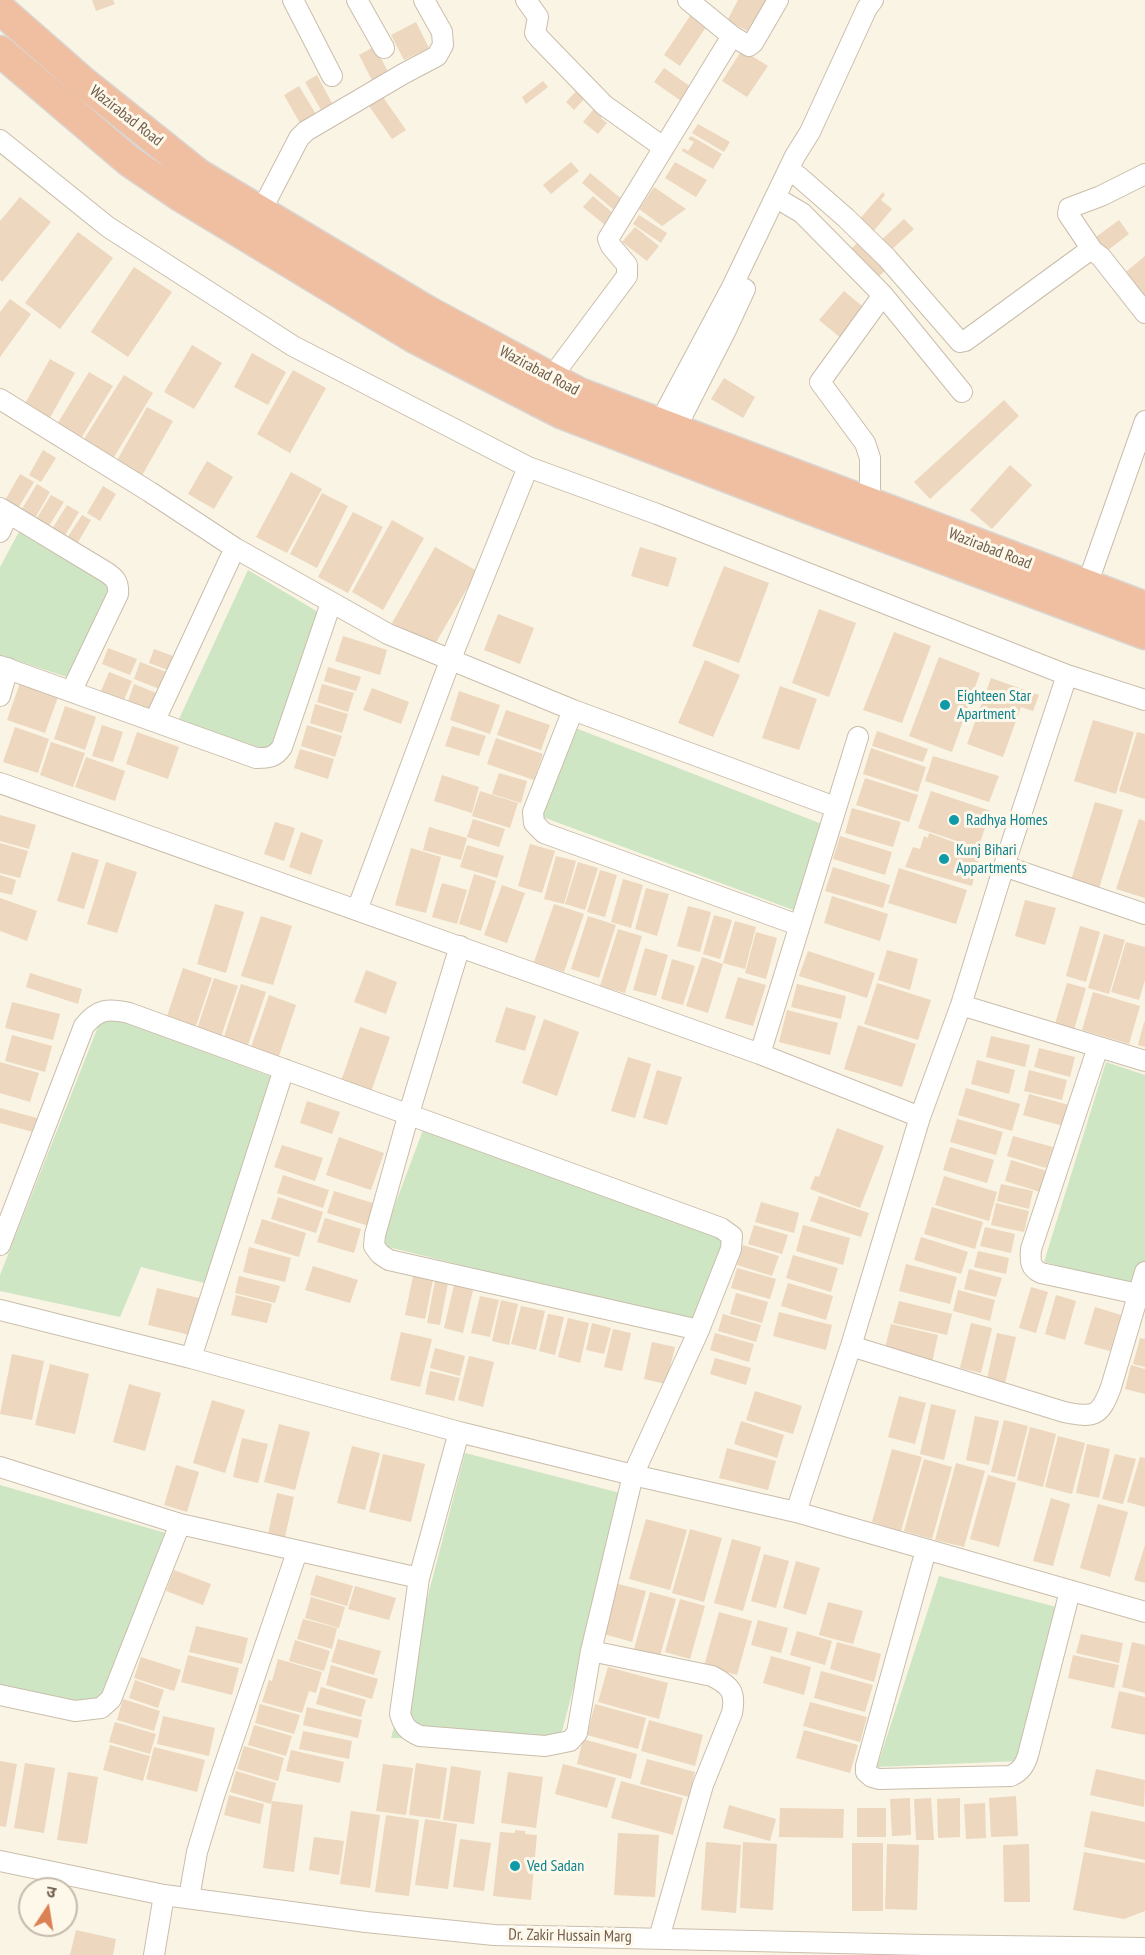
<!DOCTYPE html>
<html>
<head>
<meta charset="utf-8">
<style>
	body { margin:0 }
	#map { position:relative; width:1145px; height:1955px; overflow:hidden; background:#faf4e4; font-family:"PT Sans Narrow","Noto Sans Devanagari",sans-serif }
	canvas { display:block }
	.north { position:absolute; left:18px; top:1877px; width:60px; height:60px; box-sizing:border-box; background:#fdf8ea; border:2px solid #c5baab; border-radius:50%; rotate:12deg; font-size:16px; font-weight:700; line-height:24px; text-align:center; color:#705d4c }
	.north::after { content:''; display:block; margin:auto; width:21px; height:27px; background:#db8153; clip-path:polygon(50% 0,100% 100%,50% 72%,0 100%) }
</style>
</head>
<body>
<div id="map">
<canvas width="1145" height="1955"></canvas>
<div class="north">उ</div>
</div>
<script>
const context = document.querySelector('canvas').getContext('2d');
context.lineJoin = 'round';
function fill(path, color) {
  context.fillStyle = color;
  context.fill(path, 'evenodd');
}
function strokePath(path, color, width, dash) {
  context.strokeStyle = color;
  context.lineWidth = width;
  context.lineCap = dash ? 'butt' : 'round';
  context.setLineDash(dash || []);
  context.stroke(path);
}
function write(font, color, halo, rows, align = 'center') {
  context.font = font + ' "PT Sans Narrow",sans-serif';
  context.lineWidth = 6;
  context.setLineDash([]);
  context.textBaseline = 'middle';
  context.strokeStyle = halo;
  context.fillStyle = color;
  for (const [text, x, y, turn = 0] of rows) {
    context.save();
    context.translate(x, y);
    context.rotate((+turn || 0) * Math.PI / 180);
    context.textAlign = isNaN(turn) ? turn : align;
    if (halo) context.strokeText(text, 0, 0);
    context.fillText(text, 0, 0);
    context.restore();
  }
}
fill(new Path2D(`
	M20,530L123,591L73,679L0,655V567Z
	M248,570L328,618L274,755L179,719Z
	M573,727L827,826L796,911L540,816Z
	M103,1014L283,1081L212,1285L141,1267L120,1317L0,1291V1275Z
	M1106,1062L1145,1075V1264L1138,1286L1044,1262Z
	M423,1130L727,1240L700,1324L380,1245Z
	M465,1453L624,1494L559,1743L391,1738Z
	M0,1485L176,1536L101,1714L0,1690Z
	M939,1576L1060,1608L1019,1761L877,1767Z`), '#cee6c4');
fill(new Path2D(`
	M92,0H113L115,4L96,11Z
	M738,0H769L752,33L727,21Z
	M694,10L710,21L680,66L664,55Z
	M416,22L429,48L404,60L391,35Z
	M375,46L390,76L374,84L359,55Z
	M742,50L768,66L747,97L722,81Z
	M664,68L694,89L684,103L654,82Z
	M317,75L332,103L321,110L305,82Z
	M543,81L548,87L526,104L522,97Z
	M299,86L317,116L301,125L284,95Z
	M580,87L588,95L574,110L566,102Z
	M383,97L406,130L392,139L369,106Z
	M598,104L607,111L601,118L607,123L598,134L583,122Z
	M698,124L730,142L724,152L692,133Z
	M691,136L722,154L713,169L682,151L683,148L688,151L694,142L688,139Z
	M571,162L579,171L551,194L543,185Z
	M675,162L707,180L696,197L665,178Z
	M590,173L624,201L615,211L582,183Z
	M654,187L686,209L662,226L639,209Z
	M883,192L885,195L881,200L892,209L872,233L858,221Z
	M593,196L614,214L605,225L583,207Z
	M20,197L51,222L2,282L0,280V221Z
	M639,215L667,233L661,243L633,224Z
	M904,219L914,229L889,252L879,242Z
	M1119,220L1129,234L1107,251L1096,237Z
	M635,227L659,246L647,261L622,242Z
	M78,232L113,258L60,329L25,303Z
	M861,239L889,267L874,281L846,254Z
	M1145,256V304L1121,276Z
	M134,267L172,292L128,357L91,332Z
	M844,291L867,310L842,339L819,320Z
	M10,299L31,314L0,357V312Z
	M192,345L222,363L194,409L164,392Z
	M252,353L286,372L268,405L234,387Z
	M50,359L75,373L47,423L22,409Z
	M293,370L326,388L290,453L257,434Z
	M89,372L113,386L80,440L56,426Z
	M124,375L153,393L111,462L81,444Z
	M724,378L755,397L743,418L711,399Z
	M1004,400L1019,416L930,499L914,482Z
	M147,407L173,421L140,479L115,464Z
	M43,450L56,458L41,482L29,475Z
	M207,461L233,477L214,509L188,494Z
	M1010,465L1032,485L992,529L970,510Z
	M291,472L322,489L287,553L256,537Z
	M20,474L34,482L17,510L4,502Z
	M37,484L50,492L34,520L20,512Z
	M103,486L116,494L100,521L87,513Z
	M322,493L348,506L317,568L290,554Z
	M51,495L64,502L47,529L35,521Z
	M67,505L79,512L64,537L52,529Z
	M353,512L383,527L348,593L318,577Z
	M82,515L91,520L77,544L67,538Z
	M392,520L424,538L383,610L352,592Z
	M435,547L477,571L434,646L392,623Z
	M640,547L677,558L668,587L631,576Z
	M724,566L769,583L739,663L692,646Z
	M819,609L856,623L829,697L792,683Z
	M498,614L534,628L520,664L484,650Z
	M894,632L931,646L902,723L863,710Z
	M343,636L387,650L380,675L335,661Z
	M108,648L137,659L130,675L102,664Z
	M154,649L178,658L173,672L149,663Z
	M939,657L980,673L952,752L909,736Z
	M705,660L740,675L713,737L678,723Z
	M140,662L169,673L162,690L134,679Z
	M328,667L361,677L356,691L324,681Z
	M109,672L132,681L124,700L101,691Z
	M991,678L1039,695L1033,711L1021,707L1003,757L967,744Z
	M20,683L58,697L45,733L7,720Z
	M134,684L159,694L153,711L128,701Z
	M322,684L354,693L348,712L317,702Z
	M780,686L817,699L799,750L762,738Z
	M372,688L409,702L401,724L363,710Z
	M459,691L500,705L490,734L450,720Z
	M315,704L348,714L342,733L310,723Z
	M65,706L96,717L85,750L54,739Z
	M506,710L550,725L541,750L497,735Z
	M1093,720L1134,732L1116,794L1074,781Z
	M102,725L123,732L113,762L92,756Z
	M307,725L342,736L335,757L301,746Z
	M452,726L486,736L479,756L445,746Z
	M15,727L49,739L38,773L3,762Z
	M877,731L928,749L923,762L872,746Z
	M137,732L179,747L168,779L126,764Z
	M1137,732L1145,734V799L1119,791Z
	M496,738L543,754L534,780L487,764Z
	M51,742L85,753L73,787L40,775Z
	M871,748L926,767L918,792L863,774Z
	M300,749L334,759L328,779L294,768Z
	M933,756L999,776L989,802L925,781Z
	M86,757L125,771L115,801L75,787Z
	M499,773L527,781L521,803L492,794Z
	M442,775L479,787L472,813L434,801Z
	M865,778L918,795L909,822L856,805Z
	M480,791L518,803L510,828L472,816Z
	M931,791L991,811L978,848L918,828Z
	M1095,802L1123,810L1097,895L1069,887Z
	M852,808L901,822L893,847L845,833Z
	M0,815L36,825L29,849L0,841Z
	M473,819L505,829L499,847L467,837Z
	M1139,819L1145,821V898L1116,889Z
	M275,822L295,828L284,861L264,854Z
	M429,827L467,838L461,860L423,850Z
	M301,832L323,840L311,875L289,867Z
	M929,833L981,852L972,886L905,867L913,847L920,849L924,836L928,838Z
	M840,836L892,852L885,875L833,859Z
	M0,843L28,851L20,878L0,873Z
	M530,844L555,851L542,893L518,886Z
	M467,845L504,856L497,878L460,867Z
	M411,848L441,857L426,913L395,905Z
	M72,852L99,860L84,909L57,901Z
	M556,856L576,861L564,904L544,899Z
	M106,862L137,872L117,933L87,924Z
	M578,862L598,868L585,910L565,904Z
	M833,867L890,885L883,908L825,891Z
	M899,868L967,890L956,924L888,903Z
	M600,870L617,875L605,917L587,912Z
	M474,874L496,881L481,931L459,924Z
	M0,875L16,880L12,895L0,892Z
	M623,879L643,885L631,928L611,922Z
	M442,883L467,890L457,924L432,917Z
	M502,885L525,893L507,943L484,935Z
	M646,888L669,894L657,936L635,929Z
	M832,896L888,914L880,941L824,923Z
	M0,898L37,911L27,941L0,931Z
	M1025,900L1056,908L1045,945L1015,936Z
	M215,904L244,912L226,973L197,964Z
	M554,904L584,914L564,972L534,962Z
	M688,906L711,912L700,952L677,946Z
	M714,915L732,920L720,959L703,954Z
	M261,916L292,926L273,985L241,976Z
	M588,916L616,925L599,978L571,969Z
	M735,921L756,927L745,969L723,963Z
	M1080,926L1100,932L1086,982L1066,976Z
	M618,929L642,936L625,993L600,986Z
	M756,932L777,938L766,979L745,973Z
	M1104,934L1125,940L1109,994L1088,988Z
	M1126,942L1145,947V980L1139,1000L1111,992Z
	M645,948L668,955L656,996L633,990Z
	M887,950L918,959L910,990L878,980Z
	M808,951L875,973L867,998L799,976Z
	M702,957L723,964L708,1013L686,1006Z
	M672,959L695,966L683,1005L661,999Z
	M183,968L212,978L195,1029L166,1019Z
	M366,970L397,982L386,1014L354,1002Z
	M30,973L82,989L78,1004L26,987Z
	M738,977L766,985L753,1026L725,1018Z
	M214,978L238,986L221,1037L197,1029Z
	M877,983L931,1000L918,1040L864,1024Z
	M1067,983L1086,988L1074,1030L1055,1024Z
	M241,984L266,992L248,1045L224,1037Z
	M797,984L846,996L841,1019L791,1007Z
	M1093,992L1140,1006L1129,1044L1082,1030Z
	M269,995L296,1005L278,1059L250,1050Z
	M12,1002L60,1014L53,1040L5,1028Z
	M506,1007L536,1016L525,1051L495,1042Z
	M787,1010L838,1023L830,1055L779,1042Z
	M544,1019L579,1032L557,1096L522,1083Z
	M1144,1022H1145V1047L1138,1045Z
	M858,1025L916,1044L902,1087L844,1069Z
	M360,1027L390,1037L371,1092L341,1081Z
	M12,1035L52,1046L45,1072L5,1061Z
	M991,1036L1030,1045L1025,1067L986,1057Z
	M1039,1048L1075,1057L1070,1077L1034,1067Z
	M628,1057L651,1064L635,1118L611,1111Z
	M977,1060L1015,1070L1009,1094L971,1084Z
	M0,1062L39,1073L30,1102L0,1093Z
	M657,1070L682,1077L667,1125L643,1118Z
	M1029,1070L1067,1080L1062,1100L1024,1091Z
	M966,1088L1020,1104L1012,1131L958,1115Z
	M1029,1094L1069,1105L1063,1126L1023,1115Z
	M307,1101L340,1112L332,1134L300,1123Z
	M0,1108L37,1118L33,1132L0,1123Z
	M957,1119L1003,1132L996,1155L950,1142Z
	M837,1128L884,1146L860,1208L810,1189L815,1176L819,1177Z
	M1013,1136L1053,1147L1046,1168L1007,1156Z
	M339,1137L384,1153L371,1190L326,1175Z
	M282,1145L323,1158L315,1181L274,1167Z
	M950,1147L994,1160L987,1183L943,1170Z
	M1011,1160L1047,1171L1040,1192L1005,1181Z
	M283,1175L329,1190L323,1208L277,1193Z
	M944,1176L997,1192L989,1221L935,1205Z
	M1001,1184L1033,1191L1029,1209L997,1201Z
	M334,1191L376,1204L369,1226L327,1213Z
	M819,1196L869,1213L861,1237L810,1221Z
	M278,1197L323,1212L316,1233L271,1219Z
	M761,1202L799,1213L794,1233L755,1222Z
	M996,1203L1029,1211L1024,1232L991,1225Z
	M932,1207L983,1222L975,1249L924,1234Z
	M325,1218L361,1229L354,1253L317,1242Z
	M262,1219L306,1233L299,1257L254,1243Z
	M754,1225L788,1235L782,1254L748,1244Z
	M803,1225L850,1238L843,1265L796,1251Z
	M985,1227L1015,1234L1011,1253L980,1246Z
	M921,1237L968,1252L961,1274L914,1260Z
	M743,1245L779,1256L772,1276L737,1265Z
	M249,1247L291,1258L285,1282L243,1272Z
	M978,1251L1009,1258L1006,1274L974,1267Z
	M793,1255L838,1268L831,1292L786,1278Z
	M906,1264L957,1277L950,1304L899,1291Z
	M313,1266L358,1280L350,1303L305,1290Z
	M737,1268L776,1279L770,1299L731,1288Z
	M969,1269L1002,1278L996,1297L964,1289Z
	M239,1276L280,1286L275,1303L235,1293Z
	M413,1276L433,1280L425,1319L405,1315Z
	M435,1281L448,1283L440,1325L427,1323Z
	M788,1283L833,1296L826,1320L781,1306Z
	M454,1285L473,1290L463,1333L444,1328Z
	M1031,1287L1048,1292L1036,1333L1019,1328Z
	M157,1288L203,1299L194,1336L148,1325Z
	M958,1290L995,1300L990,1321L953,1311Z
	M736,1293L768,1302L762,1323L730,1314Z
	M236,1295L272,1304L267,1323L231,1315Z
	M1056,1295L1076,1301L1065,1340L1045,1334Z
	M480,1296L499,1300L490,1337L471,1333Z
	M501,1300L518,1304L509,1345L492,1341Z
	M899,1301L952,1314L947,1335L893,1323Z
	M521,1306L545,1311L536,1350L511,1344Z
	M1095,1307L1121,1315L1110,1351L1084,1344Z
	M779,1312L832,1325L826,1350L773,1336Z
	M548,1314L564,1317L555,1355L539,1351Z
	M723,1314L761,1325L756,1342L718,1331Z
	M568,1318L589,1323L580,1363L558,1357Z
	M592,1323L611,1328L604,1354L586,1350Z
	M971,1323L992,1328L981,1373L960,1368Z
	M891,1324L938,1335L932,1363L884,1352Z
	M613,1329L631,1333L622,1371L604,1367Z
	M401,1332L432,1339L420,1387L390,1380Z
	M715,1333L754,1344L749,1362L710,1350Z
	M997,1333L1016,1337L1005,1383L987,1379Z
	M1140,1338L1145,1339V1367L1133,1364Z
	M652,1342L675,1347L666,1384L644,1379Z
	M435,1348L465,1356L460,1376L430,1368Z
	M12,1354L44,1361L32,1420L0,1414Z
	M469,1356L494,1362L483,1407L458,1400Z
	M715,1358L751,1368L746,1385L710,1374Z
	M50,1364L89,1374L75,1434L35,1425Z
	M1131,1365L1145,1369V1394L1125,1389Z
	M430,1371L460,1378L454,1401L425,1394Z
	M129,1384L161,1393L145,1451L113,1442Z
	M755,1391L802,1406L793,1434L746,1420Z
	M899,1396L926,1403L915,1444L888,1437Z
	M212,1400L245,1410L225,1473L193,1463Z
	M931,1404L956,1410L944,1460L920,1454Z
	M975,1416L999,1421L989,1465L966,1460Z
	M1004,1420L1028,1426L1015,1477L991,1472Z
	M741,1421L784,1435L777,1458L734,1444Z
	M279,1424L310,1432L295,1490L264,1482Z
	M1030,1427L1056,1434L1043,1487L1017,1480Z
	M1058,1436L1085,1443L1072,1494L1045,1487Z
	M242,1438L268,1444L258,1483L233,1477Z
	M1087,1444L1110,1449L1099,1498L1076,1493Z
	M352,1446L380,1453L365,1510L337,1503Z
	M727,1448L776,1461L768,1490L719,1478Z
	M892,1449L922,1457L901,1531L872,1522Z
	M383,1454L425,1464L411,1522L369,1512Z
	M1115,1454L1136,1459L1123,1504L1102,1499Z
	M1140,1457L1145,1458V1507L1127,1502Z
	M924,1459L952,1467L932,1539L904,1531Z
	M956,1463L985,1471L964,1547L935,1540Z
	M176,1465L199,1472L187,1512L164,1505Z
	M988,1475L1016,1483L999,1547L970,1539Z
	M277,1493L294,1497L285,1537L268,1534Z
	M1051,1498L1070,1504L1053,1566L1033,1561Z
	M1098,1504L1128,1512L1110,1577L1080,1568Z
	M646,1519L687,1530L670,1590L629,1579Z
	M690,1529L722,1538L704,1602L672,1593Z
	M732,1539L761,1547L743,1611L714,1603Z
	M1145,1545V1583L1134,1580Z
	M764,1554L789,1561L776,1608L751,1601Z
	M796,1561L820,1568L806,1615L783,1608Z
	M174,1570L211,1584L203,1605L166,1591Z
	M316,1575L353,1586L347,1606L310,1595Z
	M618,1584L646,1591L632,1642L604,1634Z
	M355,1586L396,1598L389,1620L348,1609Z
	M650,1592L676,1599L660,1656L634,1649Z
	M311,1597L345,1607L339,1628L305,1618Z
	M680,1599L705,1606L690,1659L665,1652Z
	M828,1602L863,1611L853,1644L819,1635Z
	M719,1612L752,1621L737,1675L704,1666Z
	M303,1619L337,1628L332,1649L297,1639Z
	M758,1620L788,1628L781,1653L751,1645Z
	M196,1626L248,1638L242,1664L189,1652Z
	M797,1631L832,1641L825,1665L790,1655Z
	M1081,1634L1123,1643L1119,1663L1076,1653Z
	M338,1639L381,1651L374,1675L331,1662Z
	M295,1640L330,1651L324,1671L289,1661Z
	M837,1642L881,1654L874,1682L830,1669Z
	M1132,1642L1145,1645V1693L1122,1687Z
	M188,1655L239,1668L232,1695L181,1682Z
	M1073,1655L1119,1665L1114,1688L1068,1678Z
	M771,1656L811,1667L804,1695L763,1683Z
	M141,1657L181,1670L174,1691L134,1678Z
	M278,1659L322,1672L316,1693L309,1691L302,1713L262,1702L269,1680L272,1681Z
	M331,1665L378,1679L372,1699L326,1685Z
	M608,1667L668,1683L659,1719L598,1702Z
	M821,1671L873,1685L865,1712L814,1698Z
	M135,1680L164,1690L158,1708L129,1698Z
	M321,1687L366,1700L361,1717L316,1704Z
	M1119,1691L1145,1697V1735L1111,1728Z
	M123,1699L160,1711L154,1731L117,1720Z
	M810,1702L867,1717L860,1742L803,1726Z
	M260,1704L300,1715L294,1734L255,1723Z
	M595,1704L646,1718L638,1749L587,1735Z
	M307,1707L362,1720L358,1738L303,1725Z
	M163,1716L215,1728L209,1756L157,1744Z
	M649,1720L703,1735L695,1766L641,1751Z
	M115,1722L156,1734L150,1754L109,1742Z
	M254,1725L292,1736L286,1756L248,1745Z
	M804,1730L858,1745L850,1773L796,1758Z
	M303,1731L352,1741L349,1759L299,1749Z
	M583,1739L637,1754L631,1779L577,1764Z
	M110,1745L150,1756L143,1781L103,1770Z
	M244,1746L284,1758L278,1781L237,1769Z
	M154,1747L205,1760L197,1792L146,1779Z
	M291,1750L344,1762L340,1783L286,1771Z
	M647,1759L695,1772L689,1797L640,1784Z
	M0,1761L17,1764L6,1827L0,1826Z
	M25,1763L55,1768L44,1833L14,1828Z
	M416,1763L447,1768L440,1819L409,1815Z
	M383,1764L413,1768L406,1815L376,1811Z
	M563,1764L616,1778L607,1808L555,1794Z
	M451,1766L481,1771L474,1824L443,1820Z
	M1096,1769L1145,1780L1144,1807L1090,1795Z
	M236,1771L276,1783L271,1804L230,1792Z
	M68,1772L98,1777L87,1844L57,1840Z
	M508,1772L543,1777L536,1828L501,1823Z
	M621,1781L683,1798L673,1835L611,1818Z
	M229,1795L264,1804L260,1824L224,1815Z
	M1016,1796L1018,1836L991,1837L989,1798Z
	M910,1798L911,1835L892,1836L890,1799Z
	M931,1798L934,1840H916L914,1799Z
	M960,1798V1837L938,1838L937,1799Z
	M272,1801L303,1805L294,1872L263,1868Z
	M985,1803L986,1838L966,1839L964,1804Z
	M729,1805L776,1819L770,1841L723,1828Z
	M780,1808L844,1809L843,1838L779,1837Z
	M857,1808H886V1837H857Z
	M351,1811L380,1815L370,1888L340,1884Z
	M1091,1811L1145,1822V1860L1084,1847Z
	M386,1815L419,1820L409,1896L375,1892Z
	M425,1819L457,1824L448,1889L415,1885Z
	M515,1830L525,1831V1834L537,1835L531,1900L493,1896L500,1832L515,1833Z
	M618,1833L659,1835L655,1897L614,1895Z
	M314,1837L344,1841L339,1875L309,1870Z
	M460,1839L491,1843L484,1891L453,1887Z
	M706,1842L741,1845L736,1913L701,1910Z
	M743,1842L777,1844L773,1910L740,1908Z
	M852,1843H883V1911H852Z
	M887,1844L919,1845L917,1910L885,1909Z
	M1029,1844L1030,1902H1004L1003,1845Z
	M1084,1852L1145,1863V1911L1124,1919L1073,1910Z
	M76,1930L116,1939L113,1955H70Z`), '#edd7be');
const minor = new Path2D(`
	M293,0L332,76
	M357,0L384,48
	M526,0L538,17L535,33L539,38L604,105L663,147
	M688,0L732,36L749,46L753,43L778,0
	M0,140L108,227L293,346L528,467L657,514L1067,675L1145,700
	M798,176L846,218L887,258L960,342L965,341L1087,252L1093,251L1101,257L1145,313
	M785,203L802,213L883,295
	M261,211L299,138L306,131L403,74L437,56L443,45L442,32L424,0
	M1093,251L1068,214L1069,208L1101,196L1145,174
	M551,378L627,276V265L611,246L608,239L732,36
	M0,399L150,492L235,548L388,634L573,710L835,807
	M660,422L731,289L795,156L810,132L867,8L873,0
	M676,428L725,332L745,289
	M0,508L106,572C115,578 119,582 118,594L72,690
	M867,511L870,503V458L865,443L820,382L883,295L962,392
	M0,532L8,514
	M1087,585L1145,421
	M0,666L256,758C268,758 275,758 282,747L331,603
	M0,696L8,668
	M573,710L533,812L534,823L544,833L798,925
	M155,720L235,548
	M0,783L760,1054L920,1117
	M1004,866L1145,914
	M357,910L450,661L528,467
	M460,946L409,1113L375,1235L374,1246L380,1254L389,1260L699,1330
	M961,1005L1145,1061
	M1098,1047L1031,1249C1030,1261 1030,1268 1041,1273L1138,1294
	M760,1054L858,737
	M0,1245L84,1026C98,1009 108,1008 129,1013L721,1228L732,1236L731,1249L699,1330L633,1475L591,1651L577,1733L570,1741L545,1746L420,1736C408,1731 404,1727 400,1714L419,1578L459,1432
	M0,1310L191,1358L459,1432L633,1475L796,1512L1145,1612
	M851,1346L1064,1412C1094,1418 1100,1417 1111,1387L1145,1272
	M191,1358L284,1069
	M0,1467L180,1524L419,1578
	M796,1512L851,1346L920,1117L961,1005L1004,866L1067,675
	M926,1550L866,1766V1772L872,1777L879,1779L1011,1776C1021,1771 1025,1765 1028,1755L1070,1591
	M591,1651L712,1676C731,1686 736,1692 732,1713L703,1785L659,1938
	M0,1695L75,1711L101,1708L111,1699L180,1524
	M0,1861L164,1895L366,1922L494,1935L925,1945L1145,1948
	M189,1898L197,1852L215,1793L297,1552
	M154,1955L164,1895`);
const highway = new Path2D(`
	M0,9L83,82L198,174L427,311L579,393L1145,607
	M0,51L129,161L182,197L413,337L561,413L800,505L1145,634`);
strokePath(minor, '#cabdab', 22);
strokePath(highway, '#dad5d0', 33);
strokePath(minor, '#fff', 20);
strokePath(highway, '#f0bea0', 30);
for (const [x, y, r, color] of [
	[945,705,6,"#0f9aa8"],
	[954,820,6,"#0f9aa8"],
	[944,859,6,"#0f9aa8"],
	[515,1866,6,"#0f9aa8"]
]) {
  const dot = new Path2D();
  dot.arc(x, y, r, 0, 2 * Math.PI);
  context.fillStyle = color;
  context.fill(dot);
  strokePath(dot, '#fdf8ea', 2);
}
write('16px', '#705d4c', '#fdf8ea', [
	["Wazirabad Road",126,116,38],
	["Wazirabad Road",539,371,28],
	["Wazirabad Road",990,549,21],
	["Dr. Zakir Hussain Marg",570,1936,1]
]);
write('16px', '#0d838f', '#fdf8ea', [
	["Eighteen Star",957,696],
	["Apartment",957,714],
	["Radhya Homes",966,820],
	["Kunj Bihari",956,850],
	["Appartments",956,868],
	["Ved Sadan",527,1866]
], 'left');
</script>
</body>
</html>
